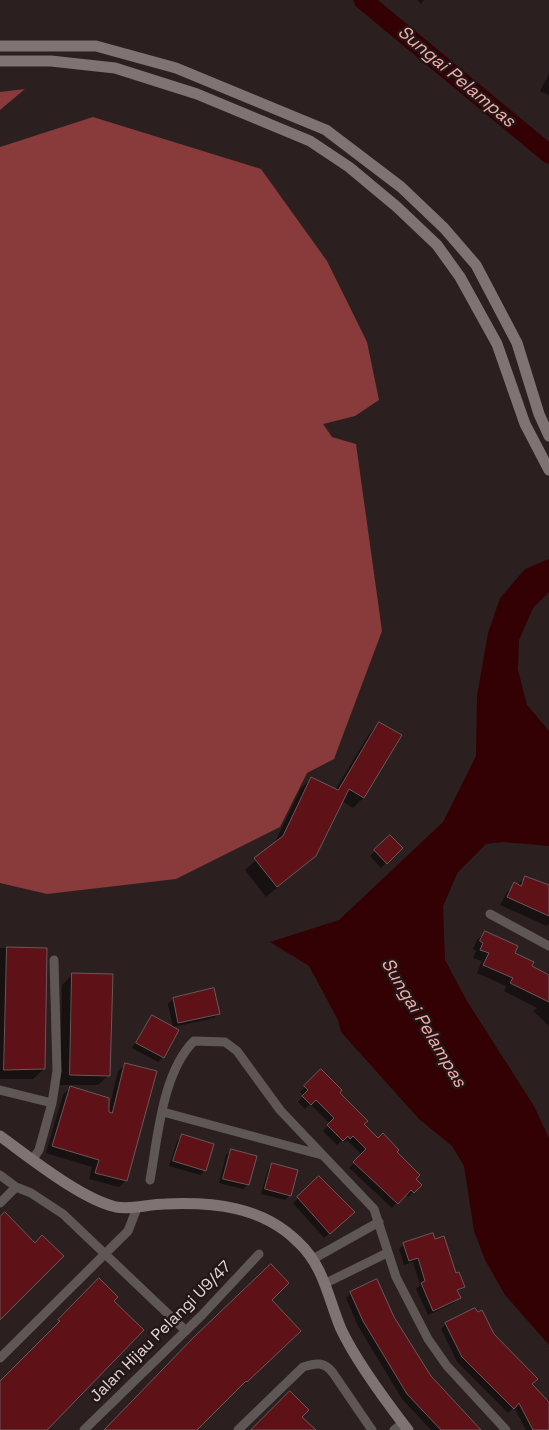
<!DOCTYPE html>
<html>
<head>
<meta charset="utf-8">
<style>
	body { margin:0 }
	canvas { display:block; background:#2c1f1f }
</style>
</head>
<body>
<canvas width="549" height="1430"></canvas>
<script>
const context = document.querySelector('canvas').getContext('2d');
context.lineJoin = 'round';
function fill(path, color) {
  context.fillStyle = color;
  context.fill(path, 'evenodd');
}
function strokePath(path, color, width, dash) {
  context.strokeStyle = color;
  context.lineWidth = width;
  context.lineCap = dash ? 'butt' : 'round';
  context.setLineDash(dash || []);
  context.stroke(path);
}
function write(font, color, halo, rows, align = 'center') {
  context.font = font + ' "Space Grotesk",sans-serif';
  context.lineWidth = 5;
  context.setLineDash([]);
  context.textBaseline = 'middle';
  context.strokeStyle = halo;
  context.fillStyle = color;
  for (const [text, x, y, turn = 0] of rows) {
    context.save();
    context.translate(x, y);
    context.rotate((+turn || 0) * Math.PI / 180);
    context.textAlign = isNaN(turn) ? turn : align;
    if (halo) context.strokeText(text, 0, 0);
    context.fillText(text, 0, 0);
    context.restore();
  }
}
fill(new Path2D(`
	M25,89L0,110V92Z
	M93,117L261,169L327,261L367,342L379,400L355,416L323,424L332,437L356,444L382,631L334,759L307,773L280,827L176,879L47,894L0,883V147Z`), '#893a3a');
fill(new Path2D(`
	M549,559V592L533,608L519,640L518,670L527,705L549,731V846L503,842L486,844L458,872L443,906L445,960L467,1001L534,1106L549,1138V1345L505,1295L485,1260L474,1231L464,1166L452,1146L419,1119L341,1032L338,1020L309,966L270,942L339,920L443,822L476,756L477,696L488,633L500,598L525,569Z`), '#330003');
fill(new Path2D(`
	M417,0H424L421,4Z
	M549,74V95L540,91Z
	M379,723L400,736L363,798L353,808L342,801L315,856L266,897L245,870L274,844L301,788L312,778L335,790L369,734Z
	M390,836L401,848L381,868L370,856Z
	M526,878L549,887V924L547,926L500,905L507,892Z
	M485,933L530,967L546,975L549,972V1026L533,1011L537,1008L504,991L506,986L477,973L482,961L473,958L476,951L473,949L477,940Z
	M0,948L46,949L44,1069L33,1079H0Z
	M73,974L109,1075L98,1085H60L62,985Z
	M173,999L219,1013L214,1018L173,1027L168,1004Z
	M152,1016L163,1057L158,1062L132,1048Z
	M126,1064V1180L119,1187L89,1179L92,1167L46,1153L63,1095L70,1088L109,1108L118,1071Z
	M321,1071L363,1124L378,1140L395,1152L420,1185L408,1197L405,1194L392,1208L349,1168L362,1155L347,1140L345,1142L342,1140L337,1145L323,1131L330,1124L310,1104L305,1109L298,1102L304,1096L300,1092Z
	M182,1136L205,1170L200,1175L169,1166L177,1141Z
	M231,1150L248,1184L243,1189L219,1183L226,1155Z
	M273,1164L290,1195L285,1200L261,1194L268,1169Z
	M319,1178L353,1212L324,1238L293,1203Z
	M404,1244L464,1286L457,1292L459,1298L454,1303L428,1315L416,1289L420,1285L413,1262L404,1265L399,1249Z
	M351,1293L393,1318L430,1377L480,1430H431L402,1399L358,1326L346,1298Z
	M446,1324L493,1335L530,1384L546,1401L549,1399V1430H526L514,1407L508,1413L457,1362L441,1329Z`), '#0007');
strokePath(new Path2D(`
	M363,0L549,154`), '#330003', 19);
const building = new Path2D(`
	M379,722L402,735L364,798L349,789L316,856L277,887L254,858L283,836L311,777L338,790Z
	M390,835L403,848L387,864L374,850Z
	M525,876L549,885V916L507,897L514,882L521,886Z
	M485,931L518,946L515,953L534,962L532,966L549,975V1002L510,983L513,978L483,965L489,953L480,950L483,943L480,941Z
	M7,947L47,948L45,1069L4,1070Z
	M72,973L113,974L110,1076L70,1075Z
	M214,988L220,1014L178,1023L173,998Z
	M152,1015L179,1030L164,1058L136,1043Z
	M125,1063L157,1071L127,1181L95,1173L99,1160L52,1146L70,1086L109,1098V1112L112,1113Z
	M321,1069L342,1090L340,1093L368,1121L364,1124L378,1138L383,1133L399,1150L397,1152L420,1175L416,1179L422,1185L414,1193L411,1190L398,1204L353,1162L366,1149L353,1136L350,1139L348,1136L343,1141L327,1125L334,1118L316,1100L311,1105L302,1096L308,1090L304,1086Z
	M182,1134L214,1144L206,1171L173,1161Z
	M231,1149L257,1156L249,1185L223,1179Z
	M272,1163L298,1170L291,1196L265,1189Z
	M319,1176L355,1212L330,1234L297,1197Z
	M5,1212L35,1243L42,1235L64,1256L0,1320V1217Z
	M433,1233L435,1239L444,1236L456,1273L459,1272L465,1287L457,1290L461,1298L433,1311L421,1283L425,1281L418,1258L409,1261L403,1243Z
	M271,1264L289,1283L272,1300L301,1331L247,1382L246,1381L197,1430H104L193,1338Z
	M99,1278L118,1297L114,1301L144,1330L47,1430H0V1381L60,1321L58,1320Z
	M377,1279L394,1317L431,1376L481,1430H441L407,1394L363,1321L350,1292Z
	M475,1308L478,1312L482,1310L494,1334L538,1379L532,1384L549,1402V1430H533L519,1403L514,1409L462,1357L445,1323Z
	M290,1391L309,1410L302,1417L316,1430H251Z`);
fill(building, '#5e1117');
strokePath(building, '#685958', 1);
strokePath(new Path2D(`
	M490,914L549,946
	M0,1090L52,1103
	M163,1112L322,1155
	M33,1159L39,1150L52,1103L57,1071L54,960
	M0,1175L16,1187L31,1193L63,1214L186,1331
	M150,1180C158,1137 162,1073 194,1041L225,1042L237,1051L280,1110L374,1209L396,1277L428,1339L447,1366L506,1430
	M0,1203L16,1187
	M313,1259L379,1222
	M326,1283L387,1253
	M0,1358L128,1231L137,1208
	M84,1430L202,1315L259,1254
	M238,1430L303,1367C316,1363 324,1361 333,1373L372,1430
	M394,1430L403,1423`), '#5e5756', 9);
strokePath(new Path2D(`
	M0,46H96L176,68L326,130L401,187L444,228L476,265L517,343L539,414L549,436
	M0,61H51L115,68L197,94L310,141L349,167L397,207L437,245L460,277L497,344L525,424L549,470
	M0,1136C29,1157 81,1199 116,1207C132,1210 148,1204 165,1204C213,1202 262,1206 298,1242C324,1266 328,1298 341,1329C355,1359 388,1404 408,1430`), '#7f7473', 11);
write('16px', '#e0d7d6', '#231616', [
	["Jalan Hijau Pelangi U9/47",161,1332,-45]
]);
write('italic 18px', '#f4adaa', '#231616', [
	["Sungai Pelampas",456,77,40],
	["Sungai Pelampas",423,1023,59]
]);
</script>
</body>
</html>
